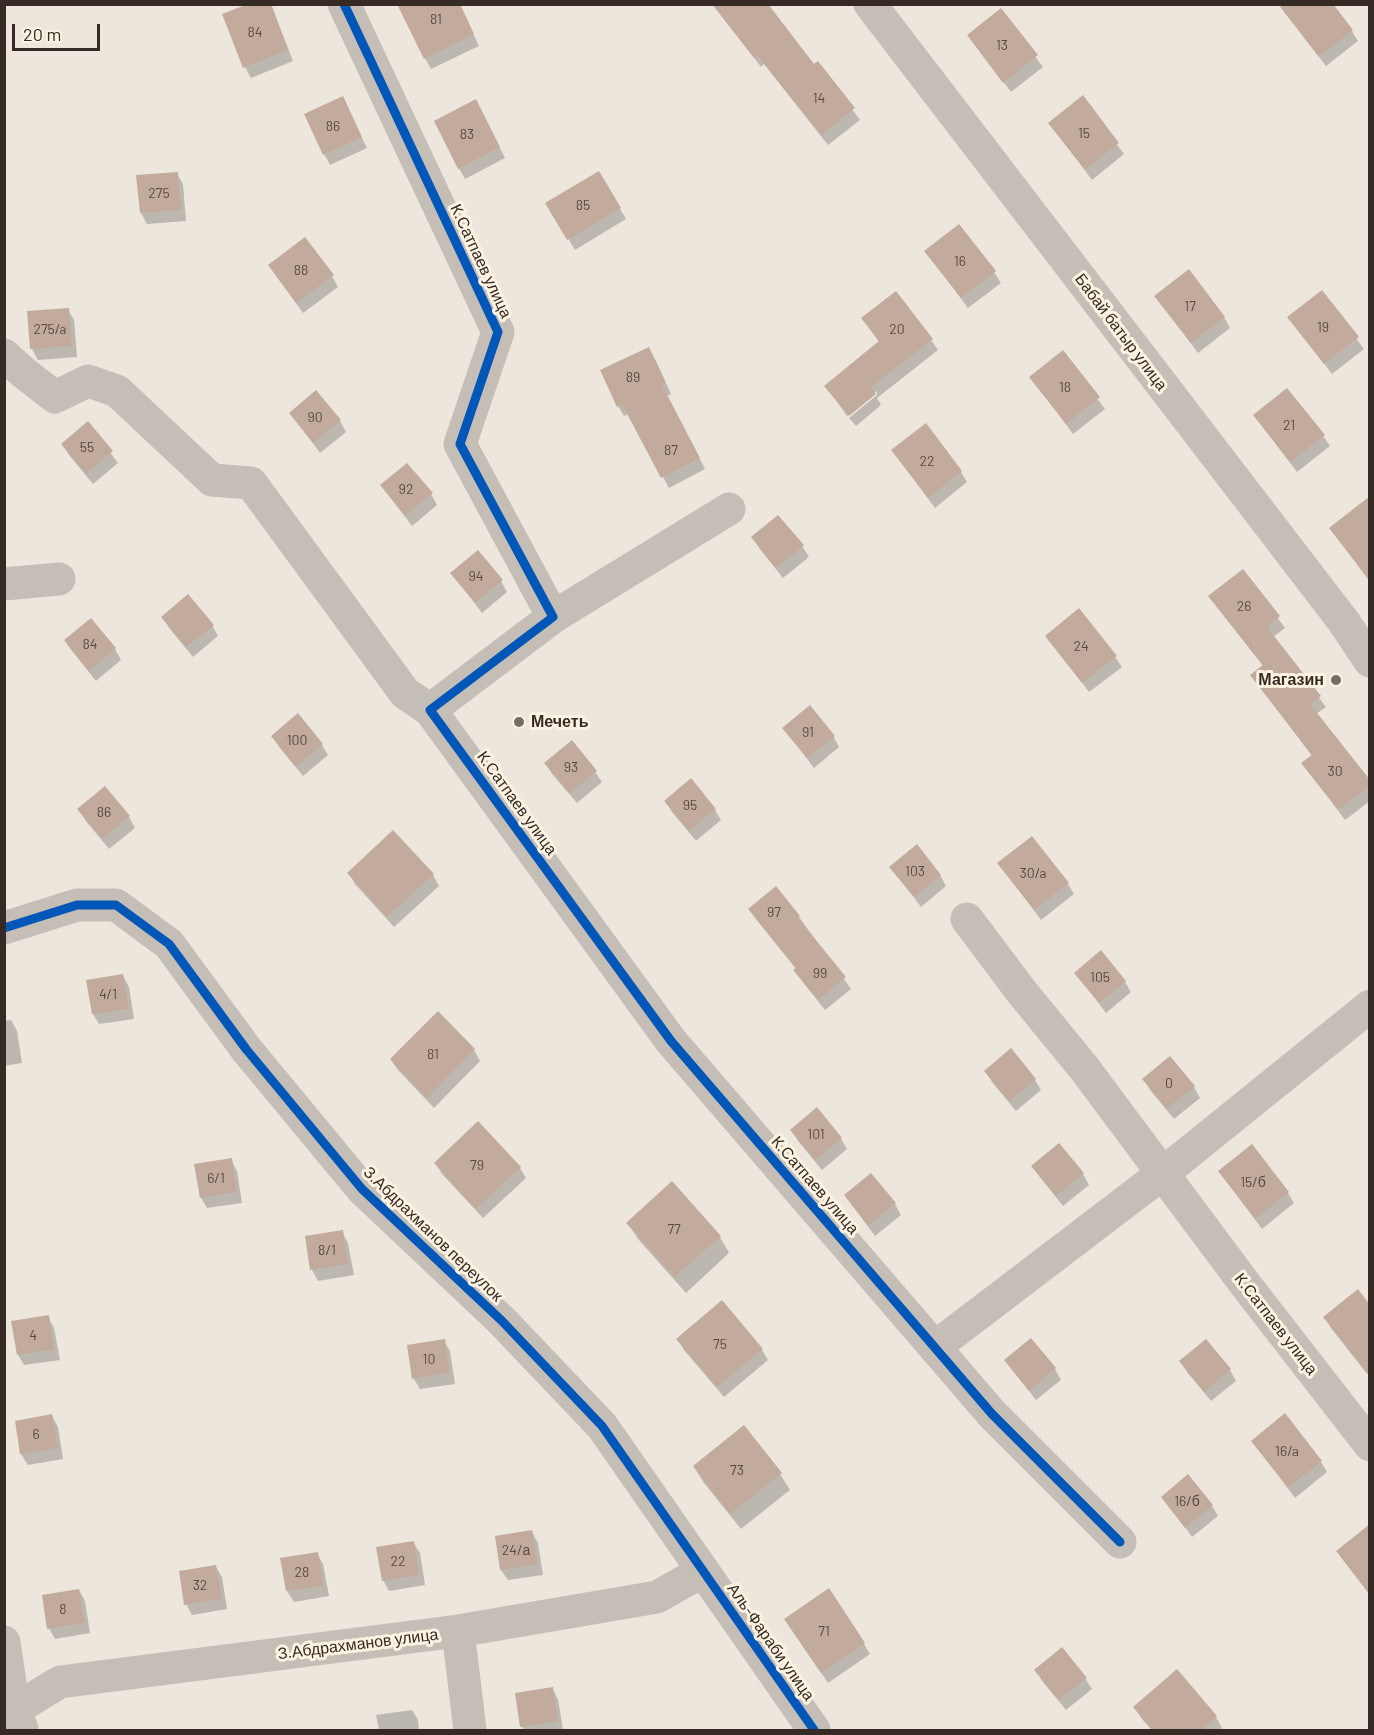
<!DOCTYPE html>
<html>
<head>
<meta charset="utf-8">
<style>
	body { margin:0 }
	#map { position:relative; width:1374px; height:1735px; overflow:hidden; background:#ece6dc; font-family:Barlow,sans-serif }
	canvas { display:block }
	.frame { position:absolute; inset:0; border:6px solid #352b24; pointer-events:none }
	.scale { position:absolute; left:12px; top:24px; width:88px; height:27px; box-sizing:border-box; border:3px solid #352b24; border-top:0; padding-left:8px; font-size:18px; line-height:21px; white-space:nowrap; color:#352b24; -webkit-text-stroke:4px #fbf2e2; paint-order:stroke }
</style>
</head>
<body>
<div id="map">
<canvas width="1374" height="1735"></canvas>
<div class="frame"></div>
<div class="scale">20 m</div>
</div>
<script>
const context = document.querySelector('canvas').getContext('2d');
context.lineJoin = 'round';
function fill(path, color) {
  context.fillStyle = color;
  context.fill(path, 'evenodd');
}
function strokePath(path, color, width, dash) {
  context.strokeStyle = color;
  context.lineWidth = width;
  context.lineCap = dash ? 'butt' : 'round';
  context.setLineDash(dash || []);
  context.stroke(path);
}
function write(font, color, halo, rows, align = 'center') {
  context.font = font + ' Barlow,sans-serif';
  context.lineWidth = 6;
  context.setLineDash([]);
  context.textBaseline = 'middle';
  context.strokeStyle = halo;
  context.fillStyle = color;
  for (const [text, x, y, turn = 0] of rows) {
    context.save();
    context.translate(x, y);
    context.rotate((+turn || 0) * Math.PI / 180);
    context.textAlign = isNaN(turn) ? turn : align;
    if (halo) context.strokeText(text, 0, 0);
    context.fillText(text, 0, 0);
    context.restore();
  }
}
fill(new Path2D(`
	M271,4L293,61L251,78L245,67Z
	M459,4L479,46L431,69L425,58Z
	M1000,10L1043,67L1011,92L969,35Z
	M1283,10L1351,30L1358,41L1326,66Z
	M718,11L813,66L818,63L860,120L828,145L764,64L761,67Z
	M1082,98L1124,154L1092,180L1050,123Z
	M348,109L367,148L330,165L324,154Z
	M482,112L505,158L465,179L459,168Z
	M599,173L626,219L575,250L547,203Z
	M177,174L183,184L186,221L147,224L141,213L138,177Z
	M926,251L994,272L1001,283L968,308Z
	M269,265L332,276L338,287L303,313Z
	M1322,292L1364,349L1332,374L1289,317Z
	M1156,297L1224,317L1230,328L1198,353Z
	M68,310L74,320L77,357L38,360L32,349L29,313Z
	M863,319L931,340L938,350L877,398L881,405L856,426L849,418L877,395V391L847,416L826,386L879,342Z
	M1063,352L1105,409L1073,434L1031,377Z
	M655,359L671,394L667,396L705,469L669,488L629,414L624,416L618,406Z
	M316,392L340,421L346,432L320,453L291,413Z
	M88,423L118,463L93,484L69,455L63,444Z
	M1262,426L1323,436L1330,446L1297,472Z
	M893,451L961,472L967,482L935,508Z
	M382,486L431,494L437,505L412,526Z
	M1370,512V582L1331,529Z
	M753,538L802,546L809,557L783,578L759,548Z
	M1243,571L1285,628L1273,637L1326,707L1316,714L1370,782V801L1345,820L1303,763L1312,756L1252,676L1263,666L1217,607L1210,596Z
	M452,573L501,581L507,592L482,613Z
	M163,617L212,625L218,636L193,657L169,628Z
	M91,620L115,649L121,660L96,681L72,651L65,641Z
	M1047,636L1115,657L1122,667L1089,692Z
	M784,728L833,736L839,747L814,768Z
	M273,736L322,745L328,755L303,776L279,747Z
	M546,763L595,772L602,782L577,803L552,774Z
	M105,788L129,817L135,828L109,849L85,820L79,809Z
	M666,801L715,810L721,820L696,841L672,812Z
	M999,863L1068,884L1074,894L1041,920Z
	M891,867L940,875L946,886L921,907Z
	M349,873L433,875L439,886L394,927L355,884Z
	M776,888L799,917L851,989L825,1010L802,981L796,969L756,919L750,909Z
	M1076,973L1125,982L1131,992L1106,1013Z
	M123,976L129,987L134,1019L99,1024L93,1014Z
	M438,1013L474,1050L480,1061L434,1108L398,1070L391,1060Z
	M11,1020L17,1031L22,1063L4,1066V1021Z
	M1170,1058L1194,1087L1200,1098L1174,1119L1150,1090L1144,1079Z
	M986,1071L1035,1080L1041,1090L1016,1111L992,1082Z
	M792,1130L841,1139L847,1149L822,1170L798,1141Z
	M1059,1145L1083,1174L1089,1185L1063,1206L1039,1176L1033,1166Z
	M231,1160L237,1171L242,1203L207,1208L201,1198Z
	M436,1164L520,1168L526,1178L483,1218L442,1174Z
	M1220,1172L1288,1193L1294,1203L1262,1229Z
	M846,1196L895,1204L901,1215L875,1236Z
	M628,1223L720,1237L729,1253L686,1293L638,1239Z
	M342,1232L348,1243L354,1275L318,1281L312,1270L307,1238Z
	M48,1317L54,1328L60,1360L24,1365L18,1355Z
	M1325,1317L1370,1372L1367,1374L1331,1328Z
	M678,1339L762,1350L768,1360L724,1397L684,1350Z
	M444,1341L450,1351L455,1384L420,1389L414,1379Z
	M1006,1361L1055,1369L1061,1380L1036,1400Z
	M1181,1362L1230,1370L1236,1381L1211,1401L1187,1372Z
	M52,1416L58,1427L63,1459L28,1465L21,1454L17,1422Z
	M1253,1441L1321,1462L1327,1472L1295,1498Z
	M694,1467L780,1474L790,1490L741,1529L704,1483Z
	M1163,1497L1212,1506L1218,1516L1192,1537Z
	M1370,1526V1595L1338,1552Z
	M532,1532L538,1543L543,1575L508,1580L501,1570Z
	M413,1542L420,1553L425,1585L389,1591L383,1580Z
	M317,1553L323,1564L329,1596L294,1602L287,1591L282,1559Z
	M216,1567L222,1577L227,1609L192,1615L186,1604Z
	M79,1590L85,1601L90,1633L55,1639L49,1628Z
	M792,1630L864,1644L870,1654L828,1683Z
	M1036,1670L1085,1678L1092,1689L1066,1710L1042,1681Z
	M1177,1671L1216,1717L1222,1728L1219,1730H1152L1141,1718L1135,1707Z
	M552,1688L558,1699L563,1730H524L522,1726Z
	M412,1710L418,1720L419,1730H379L376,1715Z`), '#0003');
fill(new Path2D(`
	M248,4H271L288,50L243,68L222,14Z
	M397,4H460L474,34L424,59Z
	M712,4H768L814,64L818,61L855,108L821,135L757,55L754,58Z
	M1278,4H1333L1353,30L1319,57Z
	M1001,8L1038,55L1003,83L967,35Z
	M1083,95L1119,143L1085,170L1048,123Z
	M343,96L362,137L323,155L304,114Z
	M476,99L500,147L458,169L434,121Z
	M599,171L621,208L567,240L545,203Z
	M178,172L181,210L140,213L136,175Z
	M959,224L996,271L961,298L924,251Z
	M305,237L334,275L296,303L268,265Z
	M1189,269L1225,317L1191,343L1154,296Z
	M1322,290L1359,337L1324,364L1287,317Z
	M896,291L933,339L871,387L876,394L849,416L824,386L879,341L861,318Z
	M69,308L72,346L30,349L27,311Z
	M649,347L666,383L662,385L700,458L661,478L622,404L617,407L600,370Z
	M1063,350L1100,397L1066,424L1029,377Z
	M1287,388L1325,435L1290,462L1253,415Z
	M316,390L341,420L313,443L289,413Z
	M88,421L113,451L86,474L61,444Z
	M926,423L962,471L928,498L891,450Z
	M407,463L433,493L405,516L380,485Z
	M1370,496V581L1329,528Z
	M778,515L804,545L776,568L751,537Z
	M478,550L503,580L475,603L450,573Z
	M1243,569L1280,616L1267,627L1321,696L1310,704L1370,780V786L1338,810L1301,763L1312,755L1250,675L1263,665L1208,596Z
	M188,594L214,625L186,647L161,617Z
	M1079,608L1117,656L1082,683L1045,636Z
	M91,618L116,648L89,671L64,640Z
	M810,705L835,736L807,758L782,728Z
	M298,713L323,744L296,767L271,736Z
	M572,740L597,771L570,793L544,763Z
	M691,778L716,809L689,831L664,801Z
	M105,786L130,816L102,839L77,809Z
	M393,830L434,874L387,917L347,873Z
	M1032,836L1069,883L1034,910L997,863Z
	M917,844L941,875L914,897L889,867Z
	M776,886L800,916L798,918L846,977L818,1000L793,970L796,968L748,909Z
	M1101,950L1126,981L1099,1003L1074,973Z
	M123,974L129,1009L92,1014L86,980Z
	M438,1011L475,1049L427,1098L390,1059Z
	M1011,1048L1036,1079L1009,1101L984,1071Z
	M1170,1056L1195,1086L1167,1109L1142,1079Z
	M817,1107L842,1138L815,1160L790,1130Z
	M478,1121L521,1167L476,1209L434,1163Z
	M1059,1143L1084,1173L1056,1196L1031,1166Z
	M1252,1144L1289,1192L1255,1219L1218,1171Z
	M232,1158L237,1192L200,1198L194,1164Z
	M871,1173L896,1203L868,1226L844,1195Z
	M672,1181L721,1236L675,1277L626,1223Z
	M343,1230L348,1264L310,1270L305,1236Z
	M1358,1289L1370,1305V1376L1323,1317Z
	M722,1300L763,1349L717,1387L676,1339Z
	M49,1315L54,1349L17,1355L11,1321Z
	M1031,1338L1056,1368L1029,1391L1004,1360Z
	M445,1339L450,1373L412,1379L407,1345Z
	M1206,1339L1231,1369L1204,1392L1179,1361Z
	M1285,1413L1322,1461L1288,1488L1251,1441Z
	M52,1414L58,1448L20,1454L15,1421Z
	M744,1425L782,1473L730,1514L693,1466Z
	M1188,1474L1213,1505L1185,1528L1161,1497Z
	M1370,1524V1595L1336,1551Z
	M532,1530L538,1564L500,1570L495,1536Z
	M414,1541L419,1575L382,1581L376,1547Z
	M318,1552L324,1586L286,1591L280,1558Z
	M216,1565L222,1599L184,1605L179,1571Z
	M829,1588L865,1643L821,1673L784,1619Z
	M79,1589L85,1623L47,1629L42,1595Z
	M1062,1647L1087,1678L1059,1700L1034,1670Z
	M1177,1669L1217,1716L1201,1731H1153L1133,1707Z
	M553,1687L558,1721L520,1727L515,1693Z`), '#c2ab9c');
strokePath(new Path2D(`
	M344,4L498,332L460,444L553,617L430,710L671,1041L992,1414L1120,1542
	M870,4L1344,622L1370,661
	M4,355L24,373L55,397L88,381L117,391L212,480L251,483L405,693L430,710
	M4,584L59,579
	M553,617L729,509
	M967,919L1021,991L1084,1068L1245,1284L1370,1445
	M4,928L77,905H116L169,944L246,1049L362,1189L502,1321L602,1426L814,1730
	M935,1347L1162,1174L1370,1006
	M458,1631L470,1730
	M4,1642L14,1710L22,1729
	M4,1711L14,1710L60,1682L458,1631L657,1597L703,1571`), '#c5beb6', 33);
strokePath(new Path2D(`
	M344,4L498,332L460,444L553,617L430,710L671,1041L992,1414L1120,1542
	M4,928L77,905H116L169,944L246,1049L362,1189L502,1321L602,1426L814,1730`), '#0057b8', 9);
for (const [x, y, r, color] of [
	[1336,680,6,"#756c64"],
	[519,722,6,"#756c64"]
]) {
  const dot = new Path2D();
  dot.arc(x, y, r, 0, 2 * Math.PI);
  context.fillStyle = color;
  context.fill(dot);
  strokePath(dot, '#fbf2e2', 2);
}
write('14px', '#584b42', null, [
	["81",436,19],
	["84",255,32],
	["13",1002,45],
	["14",819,98],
	["86",333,126],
	["15",1084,133],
	["83",467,134],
	["275",159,193],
	["85",583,205],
	["16",960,261],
	["88",301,270],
	["17",1190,306],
	["19",1323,327],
	["275/a",50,329],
	["20",897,329],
	["89",633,377],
	["18",1065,387],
	["90",315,417],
	["21",1289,425],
	["55",87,447],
	["87",671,450],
	["22",927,461],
	["92",406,489],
	["94",476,576],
	["26",1244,606],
	["84",90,644],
	["24",1081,646],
	["91",808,732],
	["100",297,740],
	["93",571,767],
	["30",1335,771],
	["95",690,805],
	["86",104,812],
	["103",915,871],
	["30/a",1033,873],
	["97",774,912],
	["99",820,973],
	["105",1100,977],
	["4/1",108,994],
	["81",433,1054],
	["0",1169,1083],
	["101",816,1134],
	["79",477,1165],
	["6/1",216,1178],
	["15/б",1253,1182],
	["77",674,1229],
	["8/1",327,1250],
	["4",33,1335],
	["75",720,1344],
	["10",429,1359],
	["6",36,1434],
	["16/a",1287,1451],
	["73",737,1470],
	["16/б",1187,1501],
	["24/а",516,1550],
	["22",398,1561],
	["28",302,1572],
	["32",200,1585],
	["8",63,1609],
	["71",824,1631]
]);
write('16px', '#352b24', '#fbf2e2', [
	["К.Сатпаев улица",481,261,65],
	["Бабай батыр улица",1121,332,53],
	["К.Сатпаев улица",517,803,54],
	["К.Сатпаев улица",815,1185,49],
	["З.Абдрахманов переулок",433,1234,44],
	["К.Сатпаев улица",1276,1324,52],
	["Аль-Фараби улица",771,1642,55],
	["З.Абдрахманов улица",358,1644,-7]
]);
write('bold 16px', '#352b24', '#fbf2e2', [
	["Магазин",1324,680],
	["Мечеть",531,722,"left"]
], 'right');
</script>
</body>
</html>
